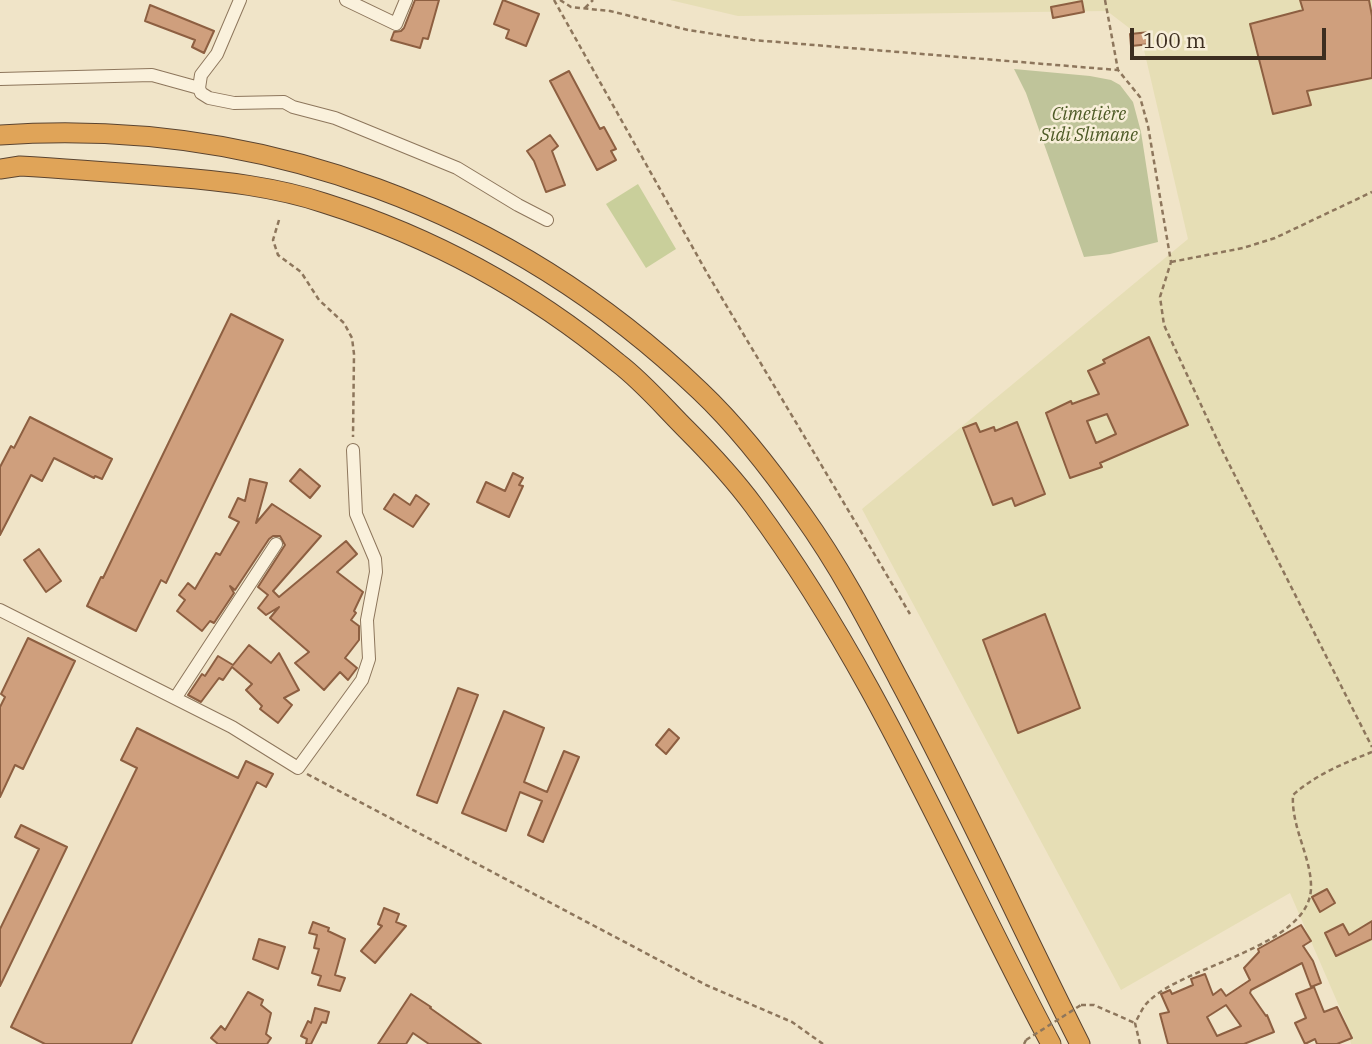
<!DOCTYPE html>
<html>
<head>
<meta charset="utf-8">
<style>
	body { margin:0 }
	#map { position:relative; width:1372px; height:1044px; overflow:hidden; background:#f0e4c8; font-family:"IBM Plex Serif",serif }
	canvas { display:block }
	.scale { position:absolute; left:1130px; top:28px; width:196px; height:32px; box-sizing:border-box; border:4px solid #3d2e20; border-top:0; padding-left:9px; font-size:21px; line-height:24px; white-space:nowrap; color:#3d2e20; -webkit-text-stroke:5px #f7eed8; paint-order:stroke }
</style>
</head>
<body>
<div id="map">
<canvas width="1372" height="1044"></canvas>
<div class="scale">100 m</div>
</div>
<script>
const context = document.querySelector('canvas').getContext('2d');
context.lineJoin = 'round';
function fill(path, color) {
  context.fillStyle = color;
  context.fill(path, 'evenodd');
}
function strokePath(path, color, width, dash) {
  context.strokeStyle = color;
  context.lineWidth = width;
  context.lineCap = dash ? 'butt' : 'round';
  context.setLineDash(dash || []);
  context.stroke(path);
}
function write(font, color, halo, rows, align = 'center') {
  context.font = font + ' "IBM Plex Serif",serif';
  context.lineWidth = 5;
  context.setLineDash([]);
  context.textBaseline = 'middle';
  context.strokeStyle = halo;
  context.fillStyle = color;
  for (const [text, x, y, turn = 0] of rows) {
    context.save();
    context.translate(x, y);
    context.rotate((+turn || 0) * Math.PI / 180);
    context.textAlign = isNaN(turn) ? turn : align;
    if (halo) context.strokeText(text, 0, 0);
    context.fillText(text, 0, 0);
    context.restore();
  }
}
fill(new Path2D(`
	M670,0H1372V1044H1351L1346,1022L1290,893L1121,990L862,509L1188,239L1141,37L1107,11L738,16Z`), '#e6deb5');
fill(new Path2D(`
	M638,184L676,249L646,268L606,204Z`), '#c9cf9b');
fill(new Path2D(`
	M1014,69L1090,76L1111,80L1120,85L1133,102L1141,132L1158,242L1110,254L1084,257L1026,93Z`), '#bfc49a');
const building = new Path2D(`
	M415,0H439L428,39L423,38L420,48L391,40L394,32L401,31L404,28Z
	M503,0L539,14L526,46L506,38L509,30L494,24Z
	M1300,0H1369L1372,16V78L1307,91L1311,105L1273,114L1250,24L1303,10Z
	M1082,1L1084,12L1053,18L1051,7Z
	M150,5L214,31L204,53L192,47L195,40L145,21Z
	M1150,32L1151,44L1131,46L1130,34Z
	M569,71L600,129L604,127L616,149L611,151L616,160L597,170L550,81Z
	M550,135L558,146L552,151L565,185L546,192L534,161L527,151Z
	M231,314L283,340L166,583L161,580L136,631L87,606L101,577L103,578Z
	M1149,337L1188,425L1100,463L1102,467L1070,478L1046,413L1071,401L1072,404L1099,394L1088,371L1105,363L1103,360ZM1107,414L1116,434L1096,443L1087,421Z
	M30,417L112,459L102,479L95,476L94,478L54,458L42,481L31,475L0,535V467L11,446L14,448Z
	M1017,422L1045,494L1015,506L1012,498L993,505L963,428L976,423L980,432L994,427L995,431Z
	M300,469L320,486L310,498L290,481Z
	M513,473L523,478L519,485L523,486L509,517L477,502L486,482L505,491Z
	M250,479L267,483L256,523L272,504L321,536L273,591L279,597L346,541L357,554L337,572L363,592L354,611L356,613L351,620L359,626V640L345,658L357,668L348,680L340,672L324,690L295,663L309,652L270,618L279,607L266,615L258,608L268,595L258,587L285,545L280,536H273L269,539L235,590L230,586L234,593L214,623L210,621L202,631L177,611L185,600L179,595L188,583L195,589L216,553L220,555L239,522L229,517L238,498L245,501Z
	M394,494L410,505L416,495L429,504L413,527L384,509Z
	M39,549L61,581L46,592L24,560Z
	M1045,614L1080,708L1018,733L983,640Z
	M28,638L75,661L23,769L15,765L0,797V707L5,697L1,694Z
	M249,645L271,663L279,653L299,690L284,698L292,705L278,723L260,709L262,706L246,690L252,684L232,667L223,680L219,678L201,702L188,695L202,674L205,676L218,656L233,665Z
	M458,688L478,695L437,803L417,795Z
	M504,711L544,728L524,782L547,792L564,751L579,757L543,842L528,835L542,801L520,792L506,831L462,813Z
	M137,728L238,778L246,761L273,774L266,787L257,782L131,1044H45L11,1027L137,768L121,760Z
	M669,729L679,738L666,754L656,745Z
	M21,825L67,847L0,986V929L39,849L15,837Z
	M1327,889L1335,903L1320,912L1312,897Z
	M384,908L399,914L396,922L406,926L375,963L361,951L382,926L378,924Z
	M1372,921V939L1336,956L1325,933L1343,924L1349,935Z
	M313,922L329,928L328,931L345,939L335,975L345,978L340,991L318,985L321,976L312,973L319,949L314,948L317,935L309,933Z
	M1301,925L1311,941L1303,946L1313,961L1321,983L1311,987L1302,963L1251,990L1250,993L1266,1016L1267,1015L1274,1032L1244,1044H1168L1160,1014L1169,1012L1161,994L1170,990L1172,994L1193,985L1191,979L1205,974L1213,995L1221,989L1226,996L1250,980L1244,968L1259,952L1258,949ZM1226,1005L1241,1026L1217,1036L1207,1017Z
	M259,939L285,947L278,969L253,959Z
	M1314,987L1324,1012L1337,1007L1352,1038L1337,1044H1317L1315,1039L1305,1044L1295,1023L1306,1018L1296,994Z
	M248,992L263,1000L261,1005L271,1013L266,1034L271,1038L267,1044H218L211,1038L221,1026L225,1030Z
	M411,994L431,1007L430,1008L481,1044H429L413,1033L406,1044H378Z
	M315,1008L329,1012L326,1023L322,1022L311,1044H306L307,1039L301,1036L308,1021L311,1023Z`);
fill(building, '#cf9f7d');
strokePath(building, '#8d5f41', 2);
const minor = new Path2D(`
	M240,0L217,54L201,75L199,88L201,93L209,98L234,103L284,102L293,107L335,118L457,168L518,205L547,220
	M346,0L396,24L406,0
	M0,79L152,75L199,88
	M0,610L232,727L298,768L362,680L369,659L367,620L376,572L375,559L356,514L353,450
	M176,697L276,544`);
const highway = new Path2D(`
	M0,135C261,117 511,210 700,391C738,427 772,471 802,514C840,567 869,623 899,680C963,799 1019,923 1080,1044
	M0,169L20,166C71,169 122,173 173,177C223,181 276,187 324,203C432,237 531,291 618,363C643,382 664,407 686,429C710,453 734,479 754,506C876,671 955,864 1051,1044`);
strokePath(minor, '#8d765c', 14);
strokePath(highway, '#5b4430', 21);
strokePath(new Path2D(`
	M554,0L707,273L910,614
	M560,0L571,7L610,11L688,30L753,40L1117,70
	M1105,0L1118,70L1140,97L1148,126L1171,262L1160,297L1164,325L1221,448L1372,747
	M585,8L593,0
	M279,220L273,240L278,255L301,272L319,300L344,323L352,338L354,354L353,437
	M1171,262L1243,248L1275,238L1372,192
	M307,774L706,985L792,1022L823,1044
	M1081,1005H1094L1135,1023
	M1024,1044L1026,1040
	M1140,1044L1135,1023C1139,1016 1143,1006 1149,1001C1185,965 1308,947 1311,889C1312,858 1291,828 1293,795C1315,775 1344,763 1372,752`), '#8d765c', 2.5, [5, 3.5]);
strokePath(minor, '#faf1dc', 12);
strokePath(highway, '#e0a458', 19);
strokePath(new Path2D(`
	M1026,1040L1081,1005`), '#8d765c', 2.5, [5, 3.5]);
write('italic 18px', '#4d5a26', '#f7eed8', [
	["Cimetière",1089,115],
	["Sidi Slimane",1089,136]
]);
</script>
</body>
</html>
